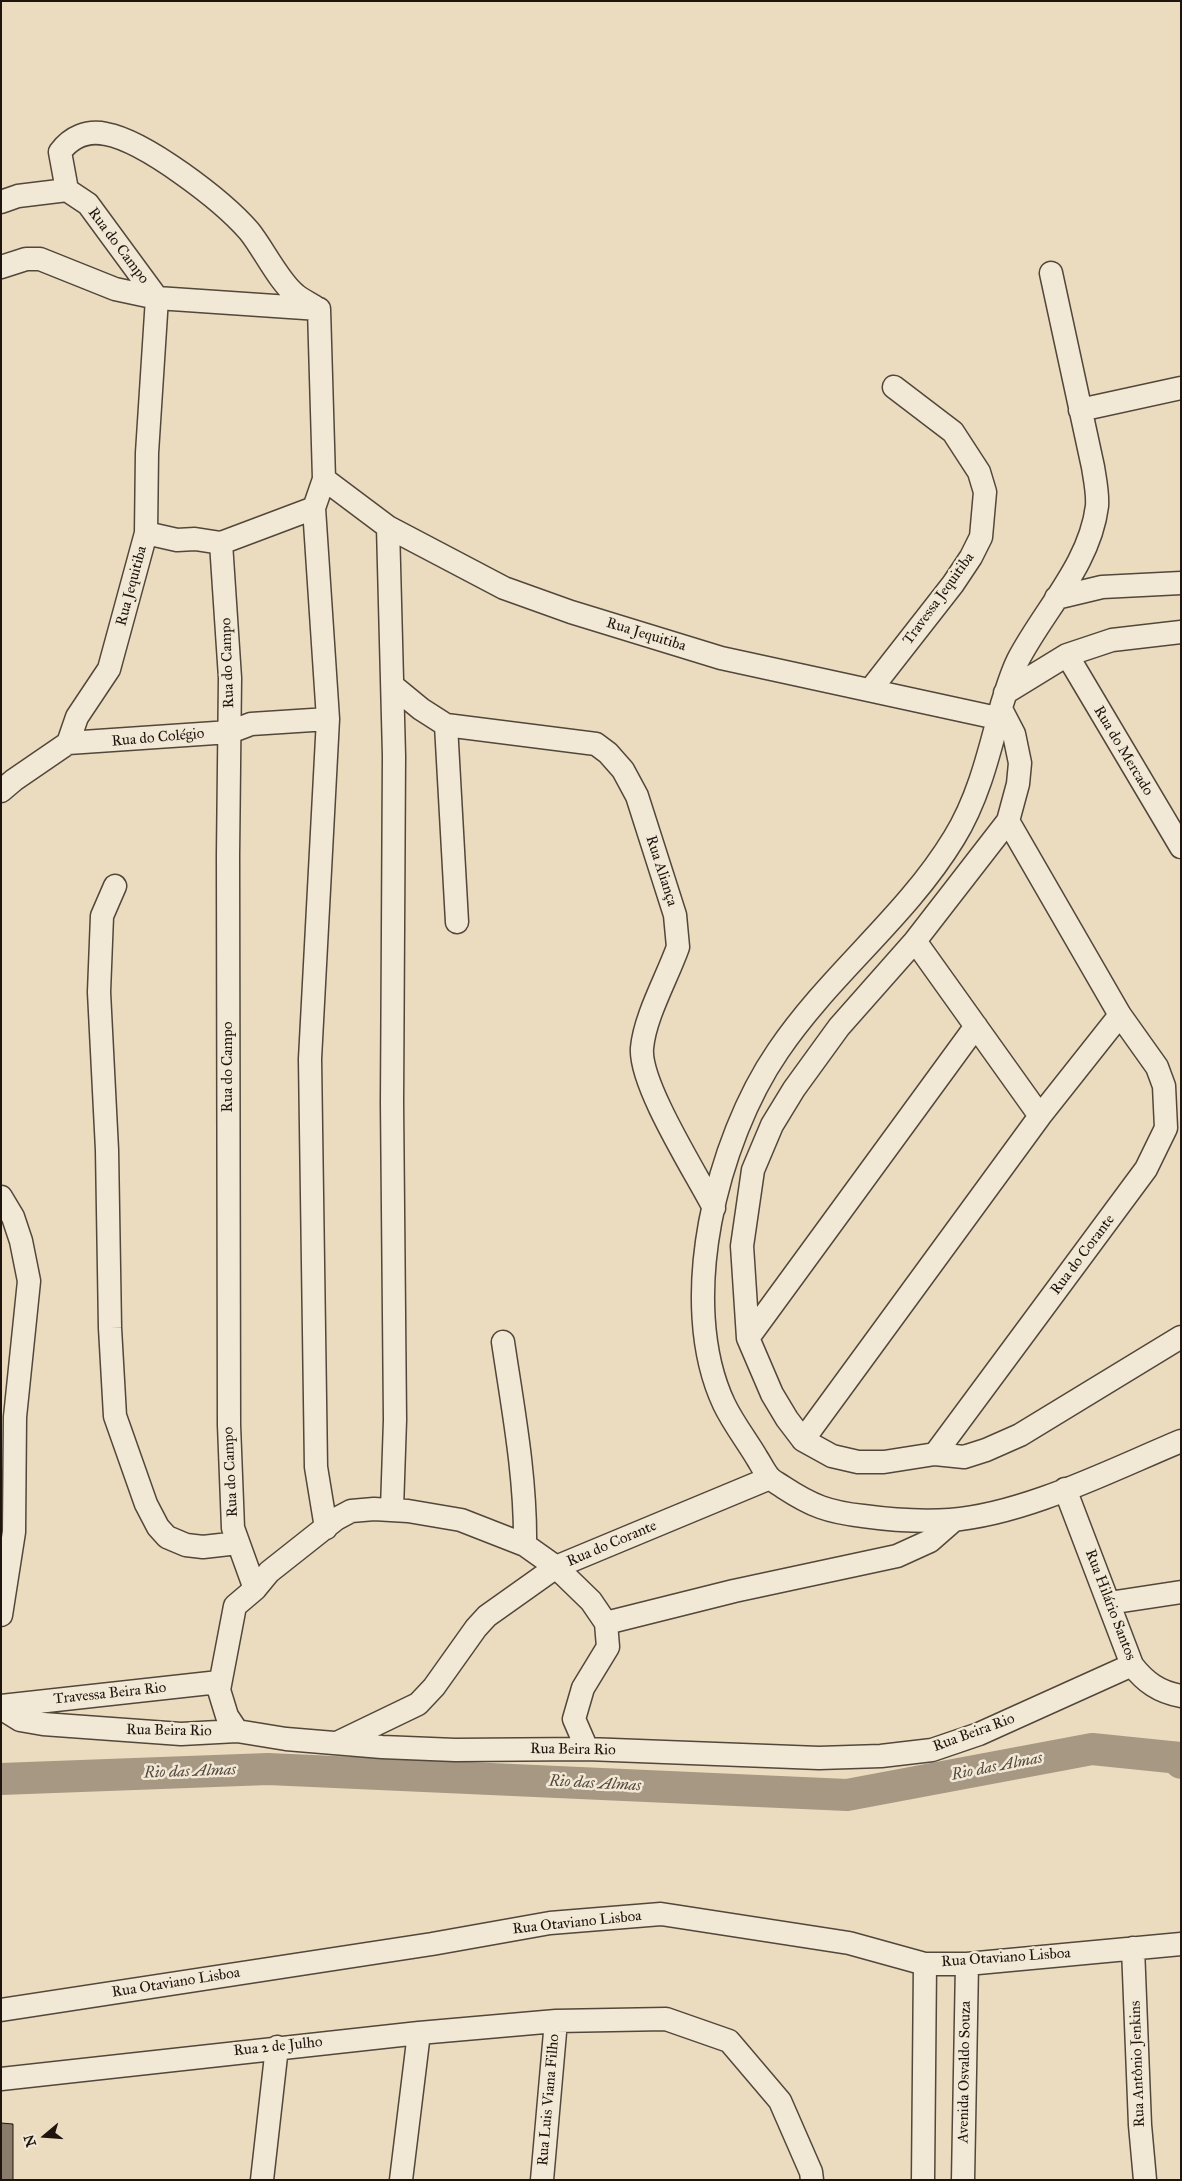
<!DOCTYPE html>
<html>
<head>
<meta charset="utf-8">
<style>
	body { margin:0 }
	#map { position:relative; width:1182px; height:2181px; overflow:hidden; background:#ebdcc0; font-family:"IM FELL Great Primer",serif }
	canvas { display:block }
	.frame { position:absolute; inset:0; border:2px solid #1f150e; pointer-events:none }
	.north { position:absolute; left:20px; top:2111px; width:50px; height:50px; -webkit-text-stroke:4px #f2e8d6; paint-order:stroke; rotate:252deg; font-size:14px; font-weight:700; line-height:20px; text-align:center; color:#1f150e }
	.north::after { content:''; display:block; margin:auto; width:18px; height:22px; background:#1f150e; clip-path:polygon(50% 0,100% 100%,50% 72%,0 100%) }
</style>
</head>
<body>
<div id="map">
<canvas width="1182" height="2181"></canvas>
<div class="frame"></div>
<div class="north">N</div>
</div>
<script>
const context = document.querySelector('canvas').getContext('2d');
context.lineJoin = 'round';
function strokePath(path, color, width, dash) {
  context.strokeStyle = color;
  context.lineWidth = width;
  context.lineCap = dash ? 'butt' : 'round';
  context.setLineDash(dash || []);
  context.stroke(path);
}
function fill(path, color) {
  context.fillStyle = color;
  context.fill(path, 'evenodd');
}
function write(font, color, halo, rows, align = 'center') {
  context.font = font + ' "IM FELL Great Primer",serif';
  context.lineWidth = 5;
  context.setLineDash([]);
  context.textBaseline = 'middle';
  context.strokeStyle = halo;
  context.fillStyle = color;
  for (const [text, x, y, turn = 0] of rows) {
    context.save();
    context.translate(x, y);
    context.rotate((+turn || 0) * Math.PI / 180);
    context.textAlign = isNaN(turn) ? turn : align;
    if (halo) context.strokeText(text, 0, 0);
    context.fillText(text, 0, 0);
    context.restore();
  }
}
strokePath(new Path2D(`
	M1,1779L268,1769L847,1795L1092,1749L1180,1758L1181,1763`), '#a69883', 32);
const building = new Path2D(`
	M1,2123L13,2124V2180H1Z`);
fill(building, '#897c6b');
strokePath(building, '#1f150e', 1);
const minor = new Path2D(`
	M1,202L18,196L67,190
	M1,267L26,259H40L115,289L157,298L319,309L324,479L314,508L328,719L310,1059L316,1467L326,1528
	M1051,273L1093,467C1095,480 1098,493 1097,506C1090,564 1044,610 1018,660C1011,674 1007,689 1002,704C990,749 979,798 954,838C906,917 830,974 778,1051C717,1140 676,1302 724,1404C733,1423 747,1441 757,1458C761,1464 765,1473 770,1478C774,1482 779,1484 783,1487C812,1506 828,1512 863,1516C892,1520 921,1522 950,1520C1026,1514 1111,1470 1181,1441
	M1080,410L1181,388
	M324,479L388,527L504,588L571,612L721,658L997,718
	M388,527L394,756L392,1103L395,1420L392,1509
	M146,533L147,453L157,298L88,204L67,190L60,152C71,137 87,130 106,134C145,141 222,200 249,231C263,248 279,282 296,295C302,300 311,304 318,309
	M221,543L230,678L228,855L229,1425L233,1528L255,1589
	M1056,598L1102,587L1181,583
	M1067,655L1181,847
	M393,686L421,709L446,725L596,744L608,753L623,770L637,796L675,915L678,947C667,978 645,1016 642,1048C639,1084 696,1173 714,1208
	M871,689L953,584L971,557L981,537L985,492L979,472L953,432L894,387
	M1005,693L1067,655L1112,640L1181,632
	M1001,709L1014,734L1020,763L1018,784L1008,821L915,941L839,1027L794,1089L772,1125L753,1170L742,1246L748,1338L772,1394L787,1419L803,1440L832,1456L858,1462H884L935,1454L964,1457L986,1450L1020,1435L1181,1337
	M446,725L457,922
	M68,743L77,717L109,669L146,533L177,540L195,539L221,543L314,508
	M1,791L14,780L68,743L230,732L251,724L328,719
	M115,886L102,916L99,992L107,1150L110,1328L115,1416L146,1504L158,1527L167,1537L186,1545L203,1547L238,1543
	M915,941L1040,1116
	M1,1197L13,1217L21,1241L29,1281L15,1417L14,1532L1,1615
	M748,1338L976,1026
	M503,1342C513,1409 526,1477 525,1545
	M803,1440L1040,1116L1120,1015
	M935,1454L1146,1169L1166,1128L1164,1086L1157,1067L1120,1015L1008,821
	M1065,1489L1132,1665C1145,1682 1159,1692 1181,1696
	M1109,1603L1181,1592
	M606,1623L734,1591L897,1556L930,1541L954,1520
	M1,1706L219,1682
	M1,1708L20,1720L43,1724L181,1734L237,1731L286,1739L382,1747L455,1750L587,1749L819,1758L881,1756L932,1750L979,1734L1132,1665
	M237,1731L227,1716L219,1690L235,1606L255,1589L269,1572L336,1519L351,1511L374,1509L408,1511L461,1520L525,1545L556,1567L591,1601L606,1623L608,1647L583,1688L574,1719L587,1749
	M337,1743L418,1704L434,1687L476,1628L487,1616L556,1567L770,1478
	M1133,1948L1140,2125L1145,2180
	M1,2010L432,1944L550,1923L661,1914L849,1943L925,1964H967L1181,1944
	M1,2079L419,2033L556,2021L666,2019L729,2041L780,2101L811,2172L812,2180
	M262,2180L277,2047
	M401,2180L419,2033
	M542,2180L556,2021
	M923,2180L925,1964
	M963,2180L967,1964`);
strokePath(minor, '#52473a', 25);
strokePath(minor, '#f2e8d6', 22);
write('15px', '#1f150e', '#f2e8d6', [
	["Rua do Campo",118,246,53],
	["Rua Jequitiba",132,586,-75],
	["Travessa Jequitiba",939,599,-54],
	["Rua Jequitiba",646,635,17],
	["Rua do Campo",228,663,-92],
	["Rua do Colégio",158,738,-5],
	["Rua do Mercado",1123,751,59],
	["Rua Aliança",661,871,72],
	["Rua do Campo",228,1067,-90],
	["Rua do Corante",1083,1255,-53],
	["Rua do Campo",231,1472,-93],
	["Rua do Corante",612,1544,-23],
	["Rua Hilário Santos",1110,1605,69],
	["Travessa Beira Rio",110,1694,-6],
	["Rua Beira Rio",169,1731,1],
	["Rua Beira Rio",974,1733,-20],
	["Rua Beira Rio",573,1750,1],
	["Rua Otaviano Lisboa",577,1923,-6],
	["Rua Otaviano Lisboa",1006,1958,-4],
	["Rua Otaviano Lisboa",176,1983,-9],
	["Rua 2 de Julho",278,2047,-6],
	["Rua Antônio Jenkins",1138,2064,-92],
	["Avenida Osvaldo Souza",965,2072,-89],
	["Rua Luis Viana Filho",549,2100,-85]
]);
write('italic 16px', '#55493d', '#f2e8d6', [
	["Rio das Almas",997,1767,-11],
	["Rio das Almas",190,1772,-2],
	["Rio das Almas",595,1784,3]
]);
</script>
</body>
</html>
